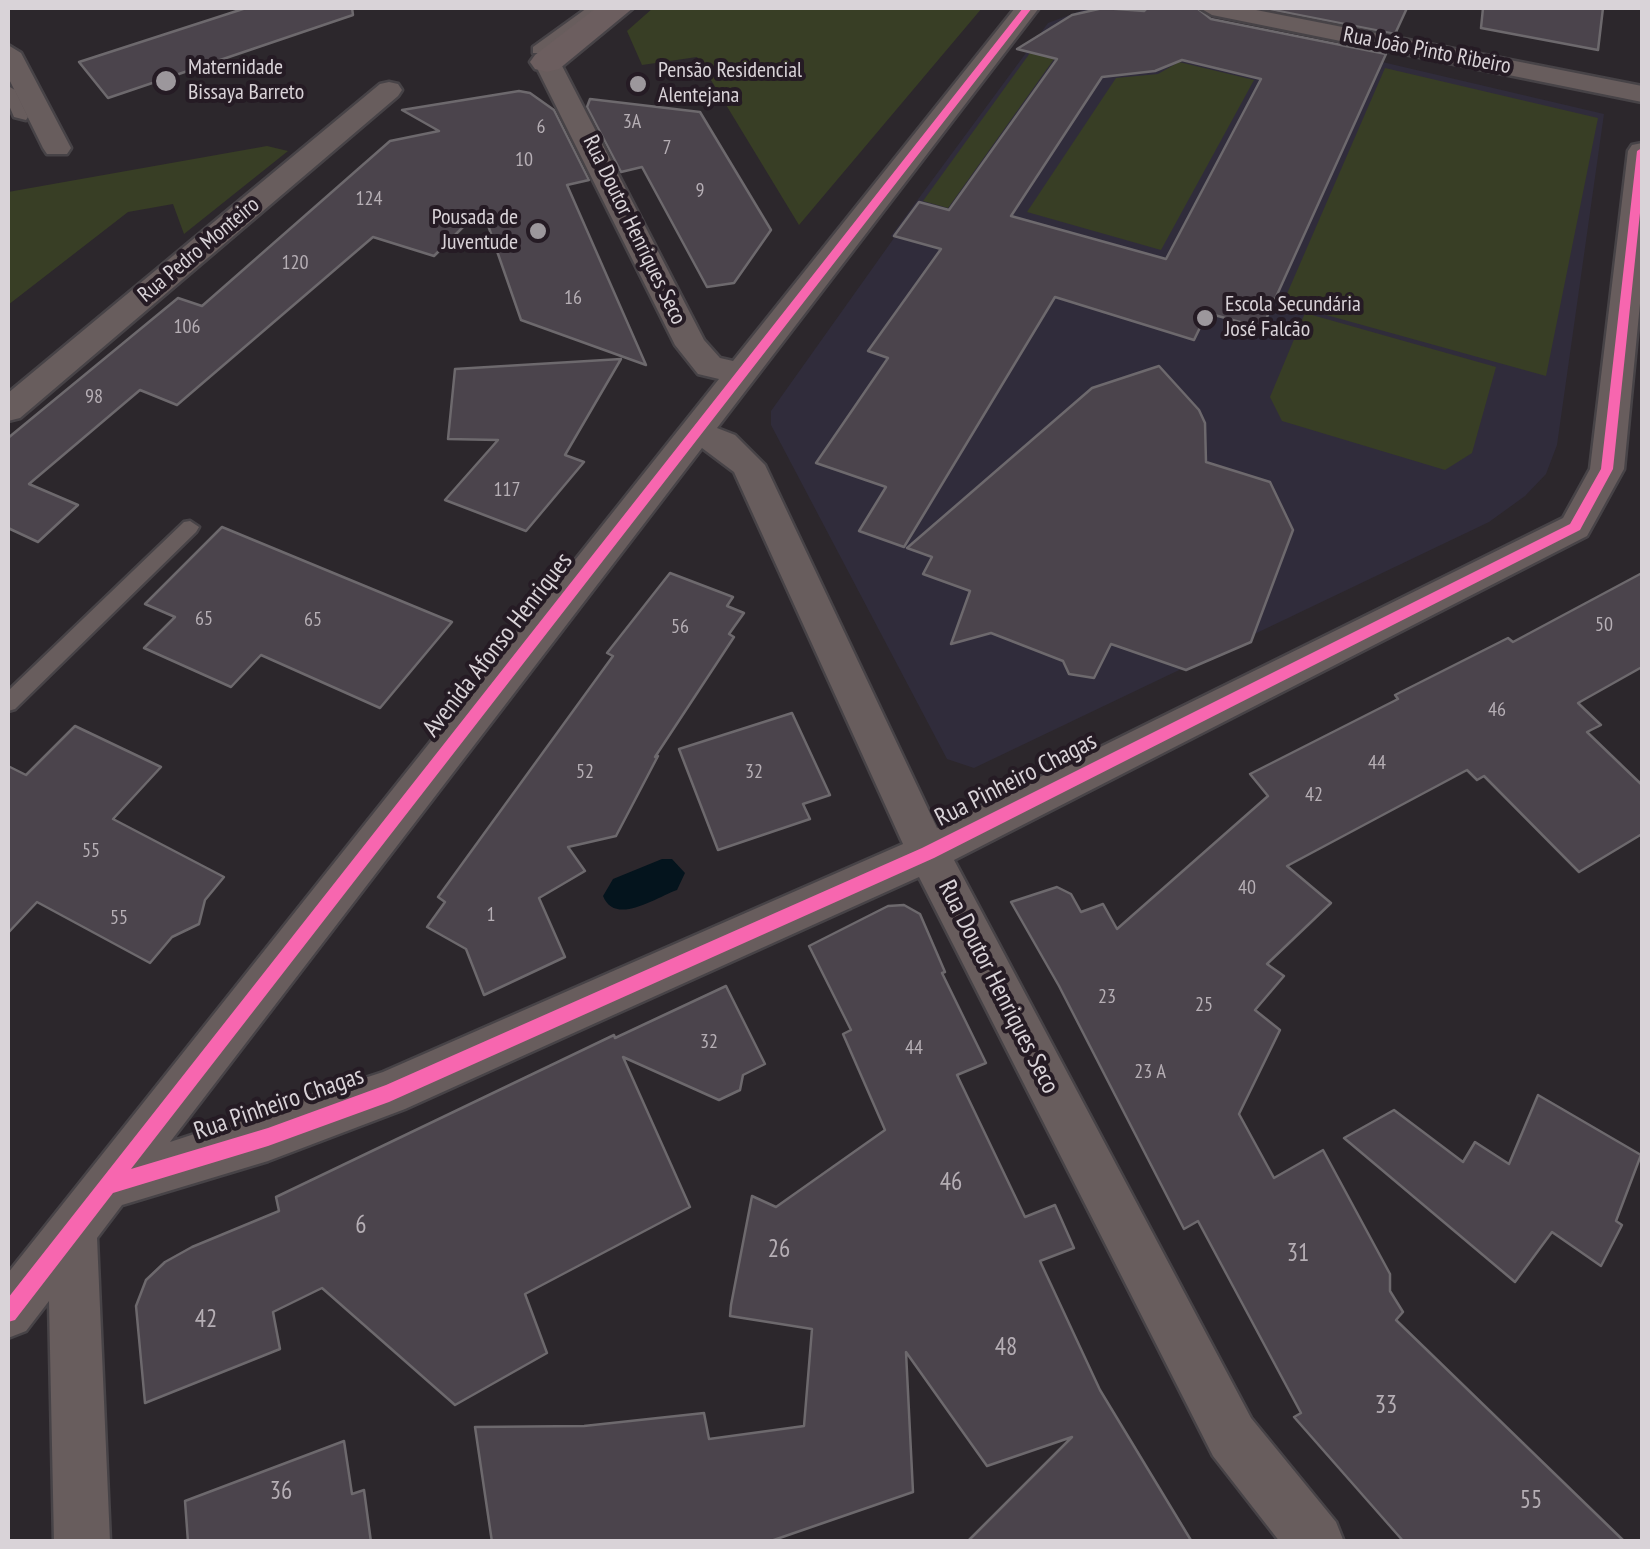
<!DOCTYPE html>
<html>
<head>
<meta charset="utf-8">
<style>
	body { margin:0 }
	#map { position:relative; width:1650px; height:1549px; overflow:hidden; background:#2c272c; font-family:"PT Sans Narrow",sans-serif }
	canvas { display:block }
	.frame { position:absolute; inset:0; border:10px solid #d9d3d8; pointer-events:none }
</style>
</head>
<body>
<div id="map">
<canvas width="1650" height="1549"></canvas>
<div class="frame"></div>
</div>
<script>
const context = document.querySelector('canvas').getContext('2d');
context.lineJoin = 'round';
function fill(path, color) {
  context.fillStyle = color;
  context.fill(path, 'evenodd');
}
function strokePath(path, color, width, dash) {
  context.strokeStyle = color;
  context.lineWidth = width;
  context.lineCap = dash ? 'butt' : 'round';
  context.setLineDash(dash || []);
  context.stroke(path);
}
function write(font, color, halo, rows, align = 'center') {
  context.font = font + ' "PT Sans Narrow",sans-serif';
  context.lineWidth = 8;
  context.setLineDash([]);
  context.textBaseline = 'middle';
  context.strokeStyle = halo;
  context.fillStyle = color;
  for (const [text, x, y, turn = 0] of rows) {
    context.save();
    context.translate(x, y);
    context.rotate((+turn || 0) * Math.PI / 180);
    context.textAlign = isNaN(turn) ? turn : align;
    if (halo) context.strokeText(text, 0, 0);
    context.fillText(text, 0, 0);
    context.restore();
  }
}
fill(new Path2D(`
	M1088,8H1152L1604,114L1557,445L1546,474L1525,496L1489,522L974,768L947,759L771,425V411L894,238L891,236L1048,23Z`), '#302c3b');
fill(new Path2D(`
	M653,8H982L799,225L697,57L642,65L627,31Z
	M1030,53L1054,59L948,208L923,201Z
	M1179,62L1254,80L1161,250L1027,212L1116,78L1158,74Z
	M1385,68L1598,118L1546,376L1283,303Z
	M267,146L288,151L184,234L173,204L128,212L8,305V192Z
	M1305,313L1496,367L1472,453L1445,470L1282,421L1270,397Z`), '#383e25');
fill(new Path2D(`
	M662,859H672L685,873L677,890C655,898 615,926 603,896L613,879Z`), '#04141d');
const building = new Path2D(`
	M246,8H352L353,15L108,98L79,62Z
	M1103,8L1144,11L1147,8H1197L1211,19L1386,54L1262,328L1207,313L1194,340L1055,297L904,547L859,531L886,487L816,463L888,358L868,351L941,249L894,236L919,202L949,210L1057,59L1017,49L1072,15ZM1182,60L1261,79L1166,259L1011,216L1102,77L1155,71Z
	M1263,8H1407L1395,34Z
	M1483,8H1603L1598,50L1481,28Z
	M519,91L530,93L554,110L589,180L567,185L646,365L521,320L482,208L434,256L373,237L177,405L140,390L29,484L78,505L38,542L8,528V438L178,298L202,306L390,141L439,131L402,110Z
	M590,99L700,112L771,230L734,283L707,287L642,167L621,172L587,107Z
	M621,359L565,455L584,462L526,531L445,500L498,440L448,439L455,369Z
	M1159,366L1199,410L1205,423L1206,462L1270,482L1293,530L1251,642L1186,670L1111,644L1094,678L1069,674L1063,661L991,633L951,644L970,591L923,574L932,557L907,548L1092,388Z
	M222,527L452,622L380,708L261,655L231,687L144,648L175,617L145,604Z
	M670,573L733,597L727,606L744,613L729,634L734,637L655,757L658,756L616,836L568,847L585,871L539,898L565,957L484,995L466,949L427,927L445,902L438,897L613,656L607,653Z
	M1642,573V667L1578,703L1601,725L1587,732L1642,785V834L1579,872L1484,776L1477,780L1467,770L1287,866L1331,903L1267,964L1284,976L1255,1010L1280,1030L1239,1114L1274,1178L1323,1150L1390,1274V1291L1403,1312L1396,1320L1625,1542H1404L1294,1417L1301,1413L1198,1221L1184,1229L1059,986L1011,902L1057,887L1071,894L1081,912L1103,904L1117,929L1268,796L1250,774L1398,699L1395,695L1508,638L1513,642Z
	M792,713L830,795L803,804L810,819L718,850L679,749Z
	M75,726L161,767L113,819L224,877L205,900L199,924L172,937L150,963L37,902L8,933V766L26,775Z
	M904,905L920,914L945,972L942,973L986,1063L957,1075L1025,1217L1055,1205L1074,1248L1040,1261L1100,1390L1192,1542H967L1072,1437L987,1466L906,1352L913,1492L768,1542H492L475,1427L584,1426L704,1413L709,1439L804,1426L812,1329L730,1316L731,1305L752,1196L776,1207L885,1130L843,1034L851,1030L809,946L888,906Z
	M726,986L765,1064L743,1075L740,1090L719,1100L623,1057L690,1207L525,1294L547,1353L455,1405L322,1288L273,1312L280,1349L145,1403L136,1306L146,1280L165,1262L192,1247L279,1211L276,1197L614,1035L615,1038Z
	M1538,1095L1641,1155L1616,1221L1622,1225L1601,1266L1552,1232L1515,1282L1344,1138L1394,1110L1463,1162L1475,1142L1509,1164Z
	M344,1441L352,1494L364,1490L371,1542H188L185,1501Z`);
fill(building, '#4b444c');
strokePath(building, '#6d696d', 2.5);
const lane = new Path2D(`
	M587,8H600L541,53H533V47Z
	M8,86L15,90L28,117L26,120L14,117L8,103Z
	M190,521L199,527L196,532L15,709L8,711V691L184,522Z`);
const street = new Path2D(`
	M1015,8H1039L717,428L735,435L765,465L937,828L1563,518L1590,469L1628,151L1632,145L1642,143V283L1624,469L1587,536L954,860L1251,1418L1336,1522L1344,1542H1280L1213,1456L919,877L405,1109L268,1161L122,1205L97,1238L110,1542H54L49,1301L26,1331L8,1338V1273L719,379L698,374L675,345L534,62L547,54L560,62L704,340L720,358L733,361ZM702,448L734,472L903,844L383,1072L170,1142Z
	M1200,8H1246L1642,86V102L1212,15Z
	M8,45L21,53L71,148L67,154H47L43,148L8,77Z
	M389,82L398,84L402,90L398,96L20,418L8,421V393L380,84Z`);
const secondary = new Path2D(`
	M596,8H633L559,69L547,72L535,69L530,62L535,55Z`);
strokePath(lane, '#474347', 5);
strokePath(street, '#474347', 5);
strokePath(secondary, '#474347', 5);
fill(lane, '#685d5d');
fill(street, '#685d5d');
fill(secondary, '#6c5e5f');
fill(new Path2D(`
	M1023,8H1032L131,1169L268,1128L386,1085L922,848L1570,524L1601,469L1637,151L1642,148V194L1613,469L1580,530L934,858L389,1102L268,1146L113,1193L15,1320L8,1322V1298Z`), '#f766af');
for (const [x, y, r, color] of [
	[166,81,12,"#9c979c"],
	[638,84,10,"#9c979c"],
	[538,231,10,"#9c979c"],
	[1205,318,10,"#9c979c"]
]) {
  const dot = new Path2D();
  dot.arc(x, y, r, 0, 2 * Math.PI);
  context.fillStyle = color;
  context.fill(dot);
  strokePath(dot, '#251b24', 4);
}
write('20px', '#b6afb5', null, [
	["3A",632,122],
	["6",541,127],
	["7",667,148],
	["10",524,160],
	["9",700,191],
	["124",369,199],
	["120",295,263],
	["16",573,298],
	["106",187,327],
	["98",94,397],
	["117",507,490],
	["65",204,619],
	["65",313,620],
	["50",1604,625],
	["56",680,627],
	["46",1497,710],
	["44",1377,763],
	["52",585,772],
	["32",754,772],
	["42",1314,795],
	["55",91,851],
	["40",1247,888],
	["1",491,915],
	["55",119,918],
	["23",1107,997],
	["25",1204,1005],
	["32",709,1042],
	["44",914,1048],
	["23 A",1150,1072]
]);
write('22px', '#d9d3d8', '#251b24', [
	["Rua João Pinto Ribeiro",1427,51,11],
	["Rua Doutor Henriques Seco",634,230,64],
	["Rua Pedro Monteiro",199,250,-40]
]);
write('22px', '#d9d3d8', '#251b24', [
	["Maternidade",188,68],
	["Bissaya Barreto",188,93],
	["Pensão Residencial",658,71],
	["Alentejana",658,96],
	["Pousada de",518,218,"right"],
	["Juventude",518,243,"right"],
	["Escola Secundária",1225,305],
	["José Falcão",1225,330]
], 'left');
write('25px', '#d9d3d8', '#251b24', [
	["Avenida Afonso Henriques",498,645,-52],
	["Rua Pinheiro Chagas",1016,780,-27],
	["Rua Doutor Henriques Seco",998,987,63],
	["Rua Pinheiro Chagas",279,1104,-19]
]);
write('25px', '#b6afb5', null, [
	["46",951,1183],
	["6",361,1226],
	["26",779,1250],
	["31",1298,1254],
	["42",206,1320],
	["48",1006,1348],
	["33",1386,1406],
	["36",281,1492],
	["55",1531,1501]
]);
</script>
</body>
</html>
